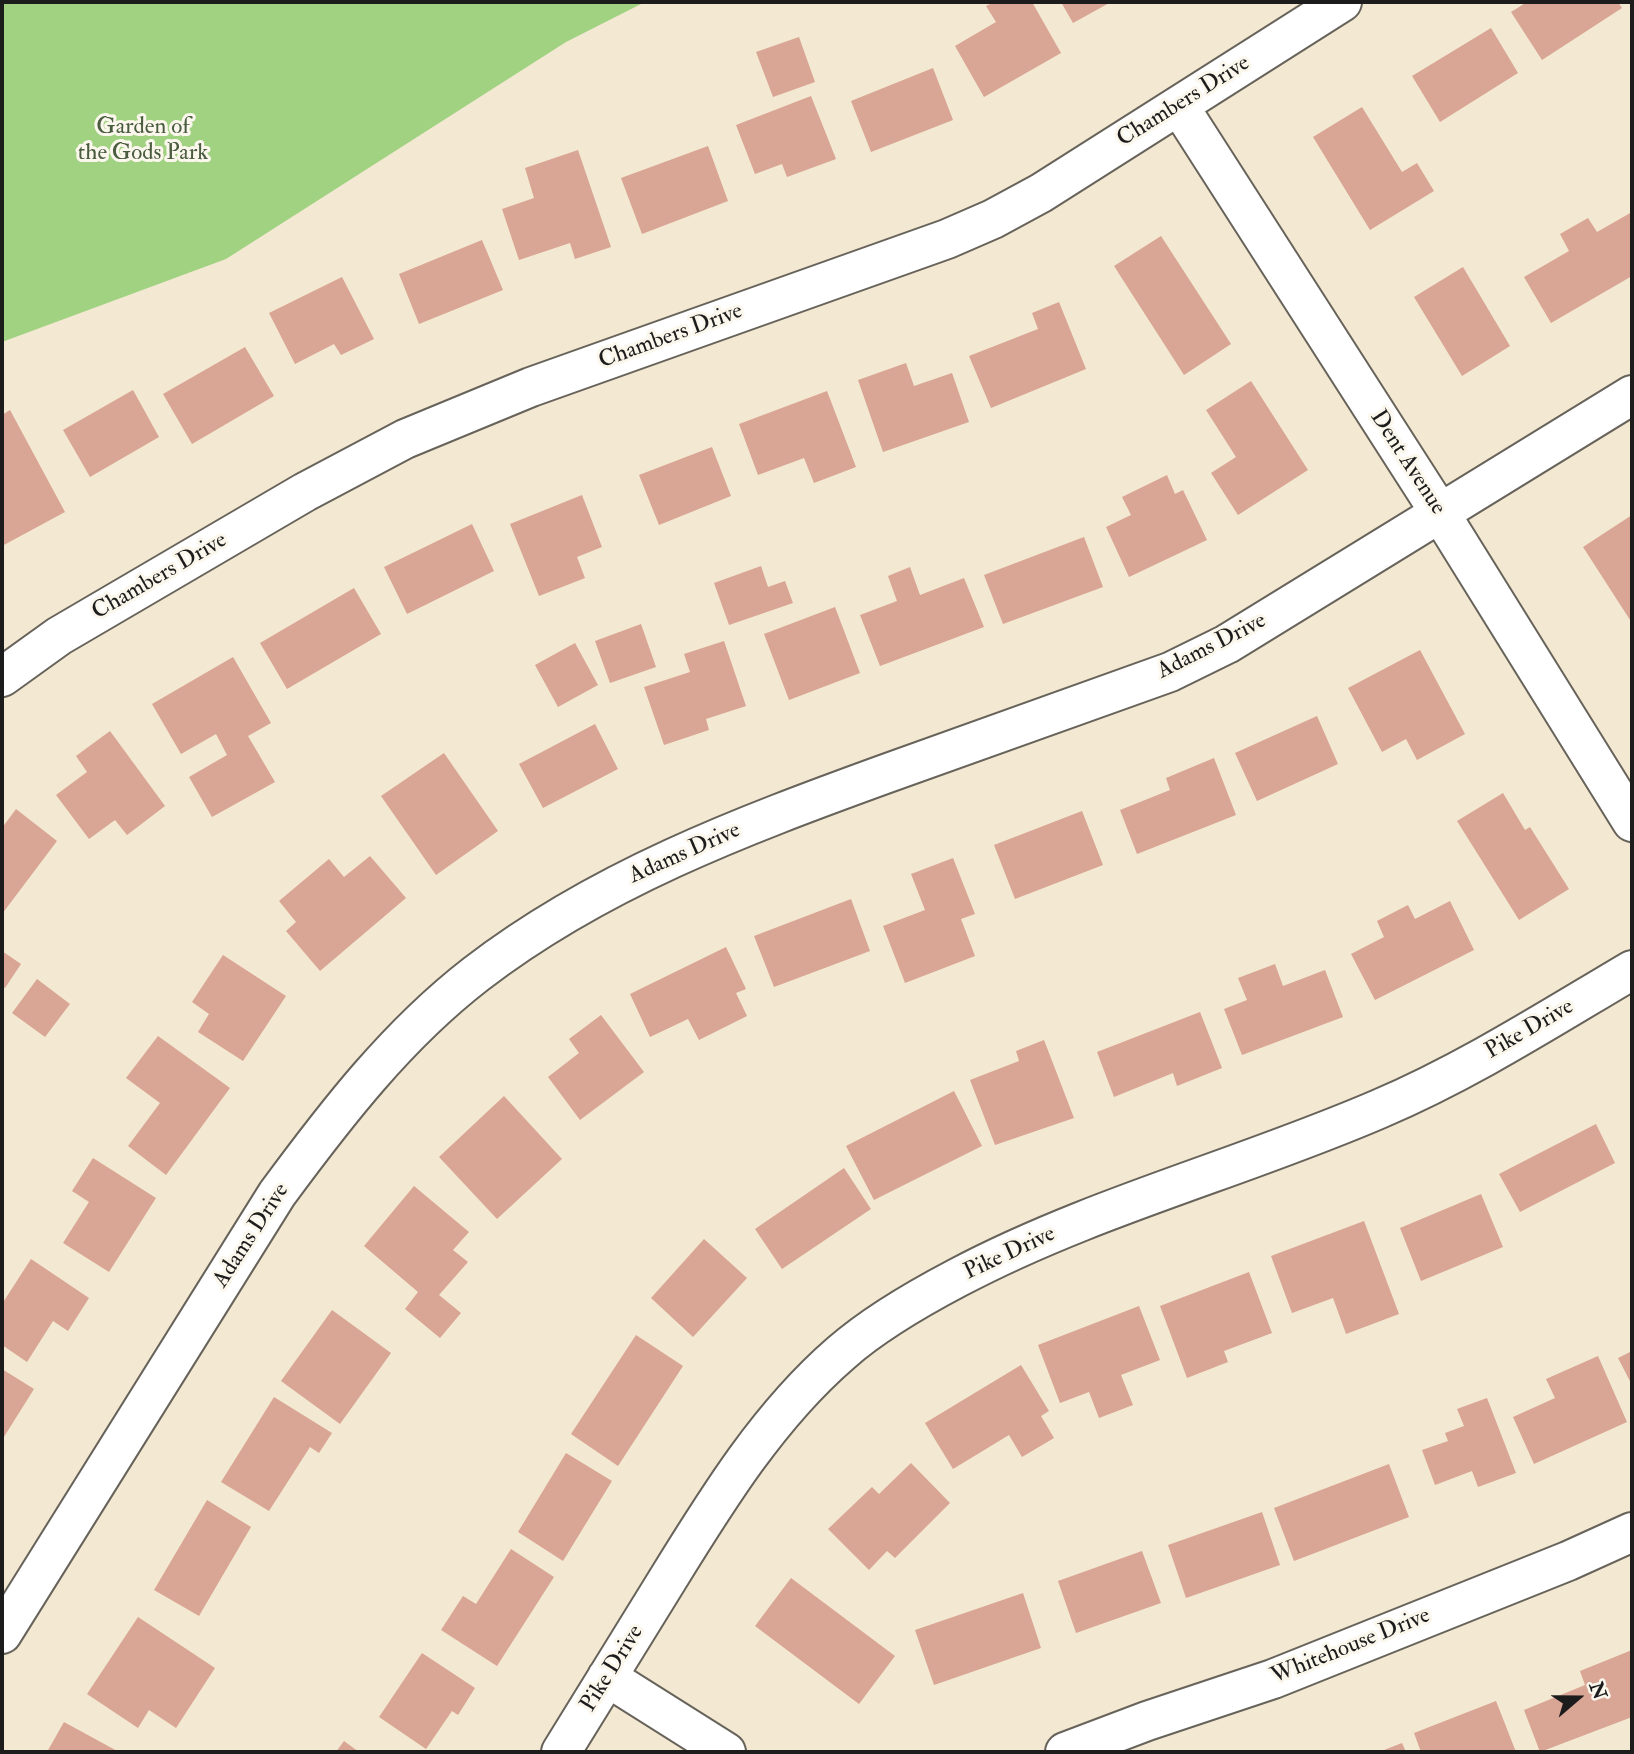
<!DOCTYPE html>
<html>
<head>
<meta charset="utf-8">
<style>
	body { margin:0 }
	#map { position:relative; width:1634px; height:1754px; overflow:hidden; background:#f3e8d1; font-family:"IM FELL Double Pica",serif }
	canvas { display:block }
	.frame { position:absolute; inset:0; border:4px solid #1c1c1c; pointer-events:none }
	.north { position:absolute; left:1543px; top:1663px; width:70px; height:70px; -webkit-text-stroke:5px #fbf7ec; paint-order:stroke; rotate:70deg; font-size:19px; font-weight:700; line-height:28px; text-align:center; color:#1c1c1c }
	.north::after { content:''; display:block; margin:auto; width:24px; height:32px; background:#1c1c1c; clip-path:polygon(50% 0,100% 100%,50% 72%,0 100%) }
</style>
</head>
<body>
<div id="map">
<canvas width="1634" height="1754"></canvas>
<div class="frame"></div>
<div class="north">N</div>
</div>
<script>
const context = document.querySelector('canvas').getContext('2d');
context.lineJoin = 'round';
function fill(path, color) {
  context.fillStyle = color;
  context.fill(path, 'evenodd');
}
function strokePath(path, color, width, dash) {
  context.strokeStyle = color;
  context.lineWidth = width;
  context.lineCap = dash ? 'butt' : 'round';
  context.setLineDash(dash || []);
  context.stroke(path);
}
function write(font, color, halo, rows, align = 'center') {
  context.font = font + ' "IM FELL Double Pica",serif';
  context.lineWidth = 6;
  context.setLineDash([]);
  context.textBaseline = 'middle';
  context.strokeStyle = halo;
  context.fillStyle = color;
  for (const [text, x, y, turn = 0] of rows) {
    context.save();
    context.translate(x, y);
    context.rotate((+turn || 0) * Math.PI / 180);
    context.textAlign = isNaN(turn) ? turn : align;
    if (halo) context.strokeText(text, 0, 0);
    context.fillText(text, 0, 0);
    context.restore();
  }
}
fill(new Path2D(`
	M2,2H645L566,42L226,259L2,342Z`), '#a0d282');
fill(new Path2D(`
	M994,2H1032L1061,53L984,97L955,46L996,22L986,6Z
	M1061,2H1111L1073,23Z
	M1527,2H1618L1622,8L1542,60L1511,12Z
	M1491,28L1518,73L1440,122L1412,76Z
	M799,37L815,82L773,97L756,52Z
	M933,68L953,120L871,152L851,101Z
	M811,96L836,159L787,177L782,164L755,174L736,125Z
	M1362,107L1402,172L1417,163L1434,191L1370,230L1313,137Z
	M708,146L728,201L642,234L621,178Z
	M578,150L611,247L575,259L570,243L519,260L502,209L534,198L525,168Z
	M1632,212V276L1551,323L1524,277L1569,251L1560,234L1588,218L1597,232Z
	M1161,236L1231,344L1184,375L1114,266Z
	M482,240L503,290L419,324L399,274Z
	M1463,267L1510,346L1462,376L1414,297Z
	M342,277L374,339L341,355L334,344L295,364L269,313Z
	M1059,302L1086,369L991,408L969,356L1038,329L1032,313Z
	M245,347L274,396L192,444L163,394Z
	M906,363L914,386L952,373L969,422L883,452L858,380Z
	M1251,381L1308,470L1238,515L1211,473L1236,457L1206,410Z
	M133,390L159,437L90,477L63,430Z
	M827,391L856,467L814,483L804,458L758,475L739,424Z
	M10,410L65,512L2,546V415Z
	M712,447L731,496L659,525L639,475Z
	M1167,475L1175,494L1183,490L1207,540L1129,577L1106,527L1131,515L1122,497Z
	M582,495L602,547L577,557L585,578L539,596L510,524Z
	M1632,515V623L1583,547Z
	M472,524L494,571L407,614L384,567Z
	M1084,537L1103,587L1003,624L984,575Z
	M761,566L768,587L785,581L793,603L729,625L714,583Z
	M910,567L920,595L964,578L984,627L880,666L860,615L897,601L888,576Z
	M354,588L381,634L287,689L260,643Z
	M835,607L860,673L789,700L764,634Z
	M641,624L656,667L610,683L595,641Z
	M724,641L746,706L706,719L709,730L664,745L644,687L690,672L684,654Z
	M575,643L598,685L558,707L535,665Z
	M1420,650L1465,734L1417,760L1406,739L1382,752L1348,688Z
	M233,657L271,723L248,736L275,782L212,817L189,777L227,755L216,734L181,754L152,704Z
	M1317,716L1338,764L1257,801L1235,753Z
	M595,724L618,769L543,808L519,764Z
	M110,731L165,806L127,835L115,820L89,839L56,795L87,772L76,756Z
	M444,753L498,831L436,875L381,796Z
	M1214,758L1236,815L1137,854L1120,810L1170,790L1166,778Z
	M1503,793L1525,830L1530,827L1569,889L1519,920L1457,821Z
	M16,809L57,841L2,914V828Z
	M1082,811L1103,865L1015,899L994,845Z
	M370,856L406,898L320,971L286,931L296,922L279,901L329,859L344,877Z
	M953,858L975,914L961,919L975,956L905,983L883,926L925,910L911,874Z
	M851,899L870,951L774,987L754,936Z
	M1450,901L1474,950L1375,1000L1351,954L1384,937L1377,921L1408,905L1415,919Z
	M726,947L746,989L736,993L747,1016L699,1040L688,1019L650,1037L630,994Z
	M2,951L21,964L5,988L2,986Z
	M223,955L286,996L243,1061L198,1032L209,1014L192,1002Z
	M1275,964L1283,986L1325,970L1343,1017L1242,1055L1224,1009L1247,1000L1238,978Z
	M37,979L70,1004L45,1037L12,1013Z
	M1200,1012L1222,1068L1177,1086L1173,1073L1114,1097L1097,1052Z
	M601,1015L644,1072L580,1120L548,1077L579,1053L569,1039Z
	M158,1036L230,1088L166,1175L128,1146L160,1103L126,1078Z
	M1044,1040L1074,1118L995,1145L970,1080L1019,1061L1016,1051Z
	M954,1091L982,1146L874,1200L846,1146Z
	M504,1096L562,1159L497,1219L439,1157Z
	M1596,1124L1615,1163L1520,1212L1499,1174Z
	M93,1158L156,1198L109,1272L63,1243L89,1202L72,1191Z
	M844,1168L871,1209L782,1269L755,1229Z
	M414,1186L469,1232L453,1250L468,1262L439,1295L461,1313L440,1338L405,1309L418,1292L364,1246Z
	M1481,1194L1503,1247L1421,1281L1400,1228Z
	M1364,1221L1399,1314L1346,1334L1333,1298L1292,1313L1271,1256Z
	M704,1239L747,1278L693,1337L651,1298Z
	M31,1259L89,1298L68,1331L53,1321L27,1362L2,1345V1304Z
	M1249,1272L1272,1333L1224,1351L1228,1362L1187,1378L1160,1306Z
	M1139,1306L1160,1360L1121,1375L1133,1405L1099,1418L1089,1392L1060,1403L1038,1345Z
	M332,1310L391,1353L340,1424L281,1381Z
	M636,1335L683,1366L618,1466L571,1434Z
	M1632,1351V1385L1618,1358Z
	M1598,1356L1627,1422L1534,1464L1513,1417L1555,1398L1546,1379Z
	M1021,1365L1049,1411L1041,1416L1054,1438L1022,1457L1009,1435L953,1469L925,1423Z
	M2,1369L34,1389L2,1440Z
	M274,1397L332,1433L319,1453L310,1447L269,1511L221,1482Z
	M1487,1398L1516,1473L1478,1487L1472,1471L1435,1485L1422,1450L1448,1441L1445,1433L1464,1426L1457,1409Z
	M566,1453L612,1481L563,1561L518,1532Z
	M911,1463L950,1503L895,1558L887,1551L869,1570L828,1529L872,1487L879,1494Z
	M1389,1464L1409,1517L1294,1561L1274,1508Z
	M207,1500L251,1527L199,1616L154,1590Z
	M1262,1512L1280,1565L1186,1598L1168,1545Z
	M511,1549L554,1577L497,1666L441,1630L463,1596L476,1604Z
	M1142,1551L1161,1603L1076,1633L1058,1581Z
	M791,1578L895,1656L859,1704L755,1626Z
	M1023,1593L1041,1648L934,1685L915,1630Z
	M138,1617L215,1668L176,1728L149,1710L138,1728L87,1694Z
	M1632,1650V1717L1540,1752L1524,1710L1585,1685L1580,1671Z
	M422,1653L475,1688L458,1715L452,1711L426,1749L379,1717Z
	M1496,1701L1516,1752H1421L1414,1733Z
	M64,1722L119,1752H47Z
	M344,1741L359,1752H336Z
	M1402,1743L1406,1752H1379Z`), '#d9a594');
const minor = new Path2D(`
	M1179,106L1440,513L1632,822
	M2,677L59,636L305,492L405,439L531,387L947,239L993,219L1041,193L1342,2
	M2,1634L277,1194C336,1114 397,1035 476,974C598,880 742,826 885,774C980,740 1075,706 1170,672L1227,644L1632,395
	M607,1677L726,1752
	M561,1752C596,1696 631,1639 666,1582C716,1501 768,1416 841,1353C875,1323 917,1299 957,1278C1091,1207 1240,1169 1379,1109C1468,1071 1549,1019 1632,970
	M1065,1752L1147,1721L1273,1679L1568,1561L1632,1532`);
strokePath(minor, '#67635b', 42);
strokePath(minor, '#fff', 38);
write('23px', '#1c1c1c', '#fbf7ec', [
	["Chambers Drive",1184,102,-32],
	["Chambers Drive",671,337,-20],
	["Dent Avenue",1407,463,57],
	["Chambers Drive",160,577,-30],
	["Adams Drive",1212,647,-27],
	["Adams Drive",685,854,-24],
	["Pike Drive",1530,1030,-30],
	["Adams Drive",252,1236,-57],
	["Pike Drive",1010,1254,-25],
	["Whitehouse Drive",1351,1647,-22],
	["Pike Drive",613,1669,-58]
]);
write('23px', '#4a5c40', '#fbf7ec', [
	["Garden of",143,128],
	["the Gods Park",143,154]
]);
</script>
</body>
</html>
